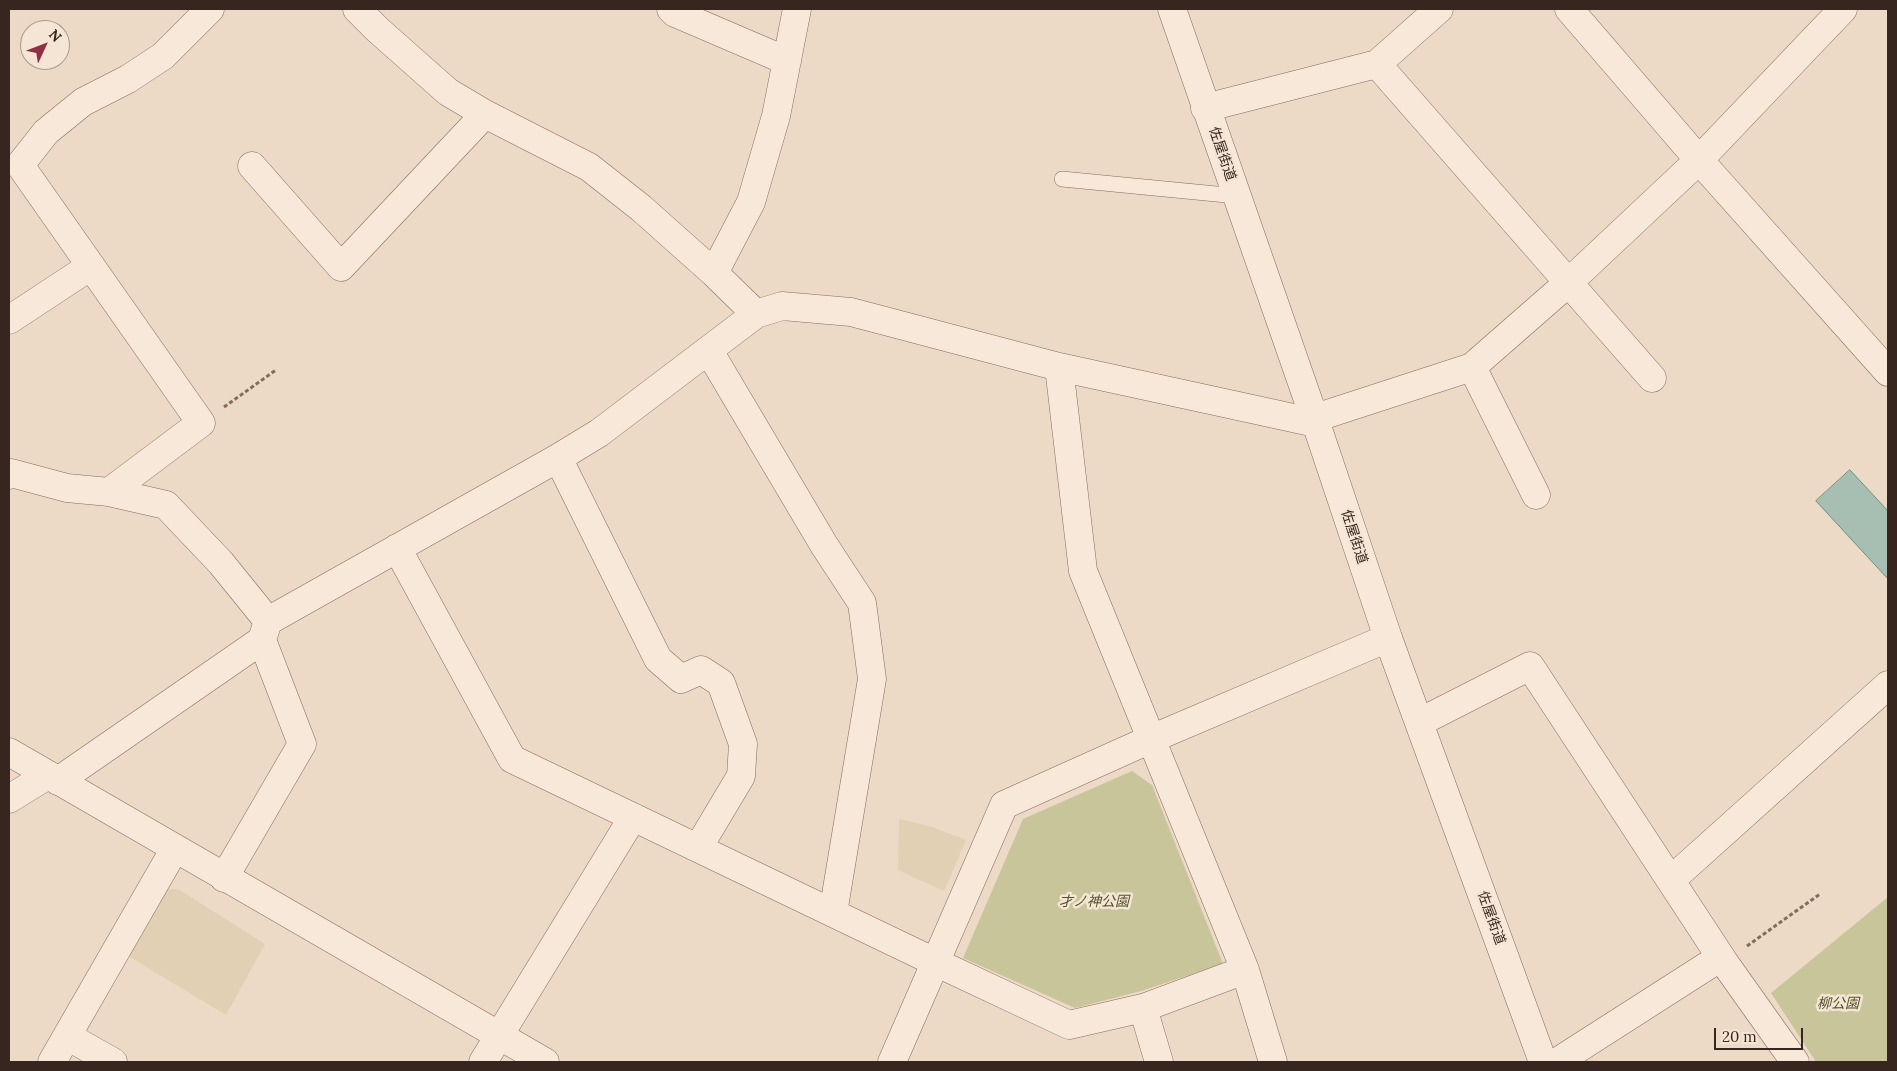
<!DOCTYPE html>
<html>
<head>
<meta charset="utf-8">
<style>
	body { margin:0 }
	#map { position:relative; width:1897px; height:1071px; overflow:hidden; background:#ecd9c6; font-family:Lora,serif }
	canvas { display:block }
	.frame { position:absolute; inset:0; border:10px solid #372620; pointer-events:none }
	.north { position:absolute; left:20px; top:20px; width:50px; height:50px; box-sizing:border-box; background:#f4e5d5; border:1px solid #a8998d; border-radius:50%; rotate:47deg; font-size:14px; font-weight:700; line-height:20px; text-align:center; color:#372620 }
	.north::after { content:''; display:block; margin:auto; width:18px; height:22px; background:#913045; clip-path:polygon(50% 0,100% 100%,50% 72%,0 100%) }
	.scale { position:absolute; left:1714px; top:1028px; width:89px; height:22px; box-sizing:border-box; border:2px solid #372620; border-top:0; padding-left:6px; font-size:15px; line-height:18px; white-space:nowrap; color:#372620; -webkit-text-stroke:4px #f4e5d5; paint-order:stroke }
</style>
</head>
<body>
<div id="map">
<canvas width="1897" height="1071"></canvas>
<div class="frame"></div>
<div class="north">N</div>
<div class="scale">20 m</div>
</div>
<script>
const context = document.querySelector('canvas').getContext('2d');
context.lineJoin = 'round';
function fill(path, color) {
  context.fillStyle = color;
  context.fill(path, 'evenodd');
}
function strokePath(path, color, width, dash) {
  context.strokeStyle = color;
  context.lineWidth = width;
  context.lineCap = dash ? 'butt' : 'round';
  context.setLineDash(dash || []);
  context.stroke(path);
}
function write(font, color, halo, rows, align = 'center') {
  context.font = font + ' Lora,"Noto Sans JP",serif';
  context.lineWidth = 5;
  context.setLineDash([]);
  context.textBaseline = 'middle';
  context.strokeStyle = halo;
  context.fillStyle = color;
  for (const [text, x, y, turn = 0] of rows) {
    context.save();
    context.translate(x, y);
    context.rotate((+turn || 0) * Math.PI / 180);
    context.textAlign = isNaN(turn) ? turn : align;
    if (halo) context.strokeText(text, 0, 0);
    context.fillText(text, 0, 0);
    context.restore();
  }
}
fill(new Path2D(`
	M899,819L929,826L966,840L944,891L898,870Z
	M164,889H178L265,944L226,1015L125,954Z`), '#e1d0b4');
fill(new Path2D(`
	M1132,771L1152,785L1223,964L1141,991L1075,1008L963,958L1023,819Z
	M1888,897V1062H1816L1771,993Z`), '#c9c59a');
const water = new Path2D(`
	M1850,470L1888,511V579L1816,501Z`);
fill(water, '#a7bfb3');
strokePath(water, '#6e8d7f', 1);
const service = new Path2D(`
	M1062,179L1237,196`);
const minor = new Path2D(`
	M357,9L378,30L448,92L485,114L589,167L641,208L714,273L756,314L782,306L851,312L1059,367L1316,423
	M671,9L675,13L787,61
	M1569,9L1699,160L1888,372
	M1377,64L1652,378
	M1205,108L1377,64L1439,9
	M252,166L341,267L485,114
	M714,273L751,202L776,116L797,9
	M9,320L91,266
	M709,351L824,545L862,603L872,679L833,913
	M1059,367L1083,571L1245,970L1273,1062
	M1472,367L1536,495
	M1315,418L1472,367L1568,283L1699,160L1843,9
	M558,458L658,659L681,679L701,670L721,683L743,744L741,776L698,848
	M9,475L11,473L67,488L109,492L201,423L20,165L46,132L83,102L128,79L163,56L210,9
	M109,492L166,505L221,563L268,621
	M397,548L512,759L935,962L1069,1025L1143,1008L1245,970
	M1420,722L1530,666L1724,962L1795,1062
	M58,781L262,640L268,621L558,458L599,433L756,314
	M9,799L48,775
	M224,878L302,744L262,640
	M1671,880L1888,685
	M1143,1008L1159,1062
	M67,1036L113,1062
	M52,1062L174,850
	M483,1062L633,817
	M892,1062L1004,805L1151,739L1388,638
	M1557,1062L1721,957`);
const tertiary = new Path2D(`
	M1172,9L1316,423L1388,638L1543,1062
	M9,752L545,1062`);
strokePath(service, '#866a5d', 16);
strokePath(minor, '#866a5d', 29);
strokePath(tertiary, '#866a5d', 29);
strokePath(new Path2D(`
	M224,407L276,370
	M1747,946L1820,894`), '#866a5d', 3, [4, 2.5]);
strokePath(service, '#f7e8d9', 15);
strokePath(minor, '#f7e8d9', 28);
strokePath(tertiary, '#f7e8d9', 28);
write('14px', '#372620', '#f4e5d5', [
	["佐屋街道",1222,154,71],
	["佐屋街道",1354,537,72],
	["佐屋街道",1491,918,70]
]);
write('italic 14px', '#505227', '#f4e5d5', [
	["才ノ神公園",1094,902],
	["柳公園",1838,1004]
]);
</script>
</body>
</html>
